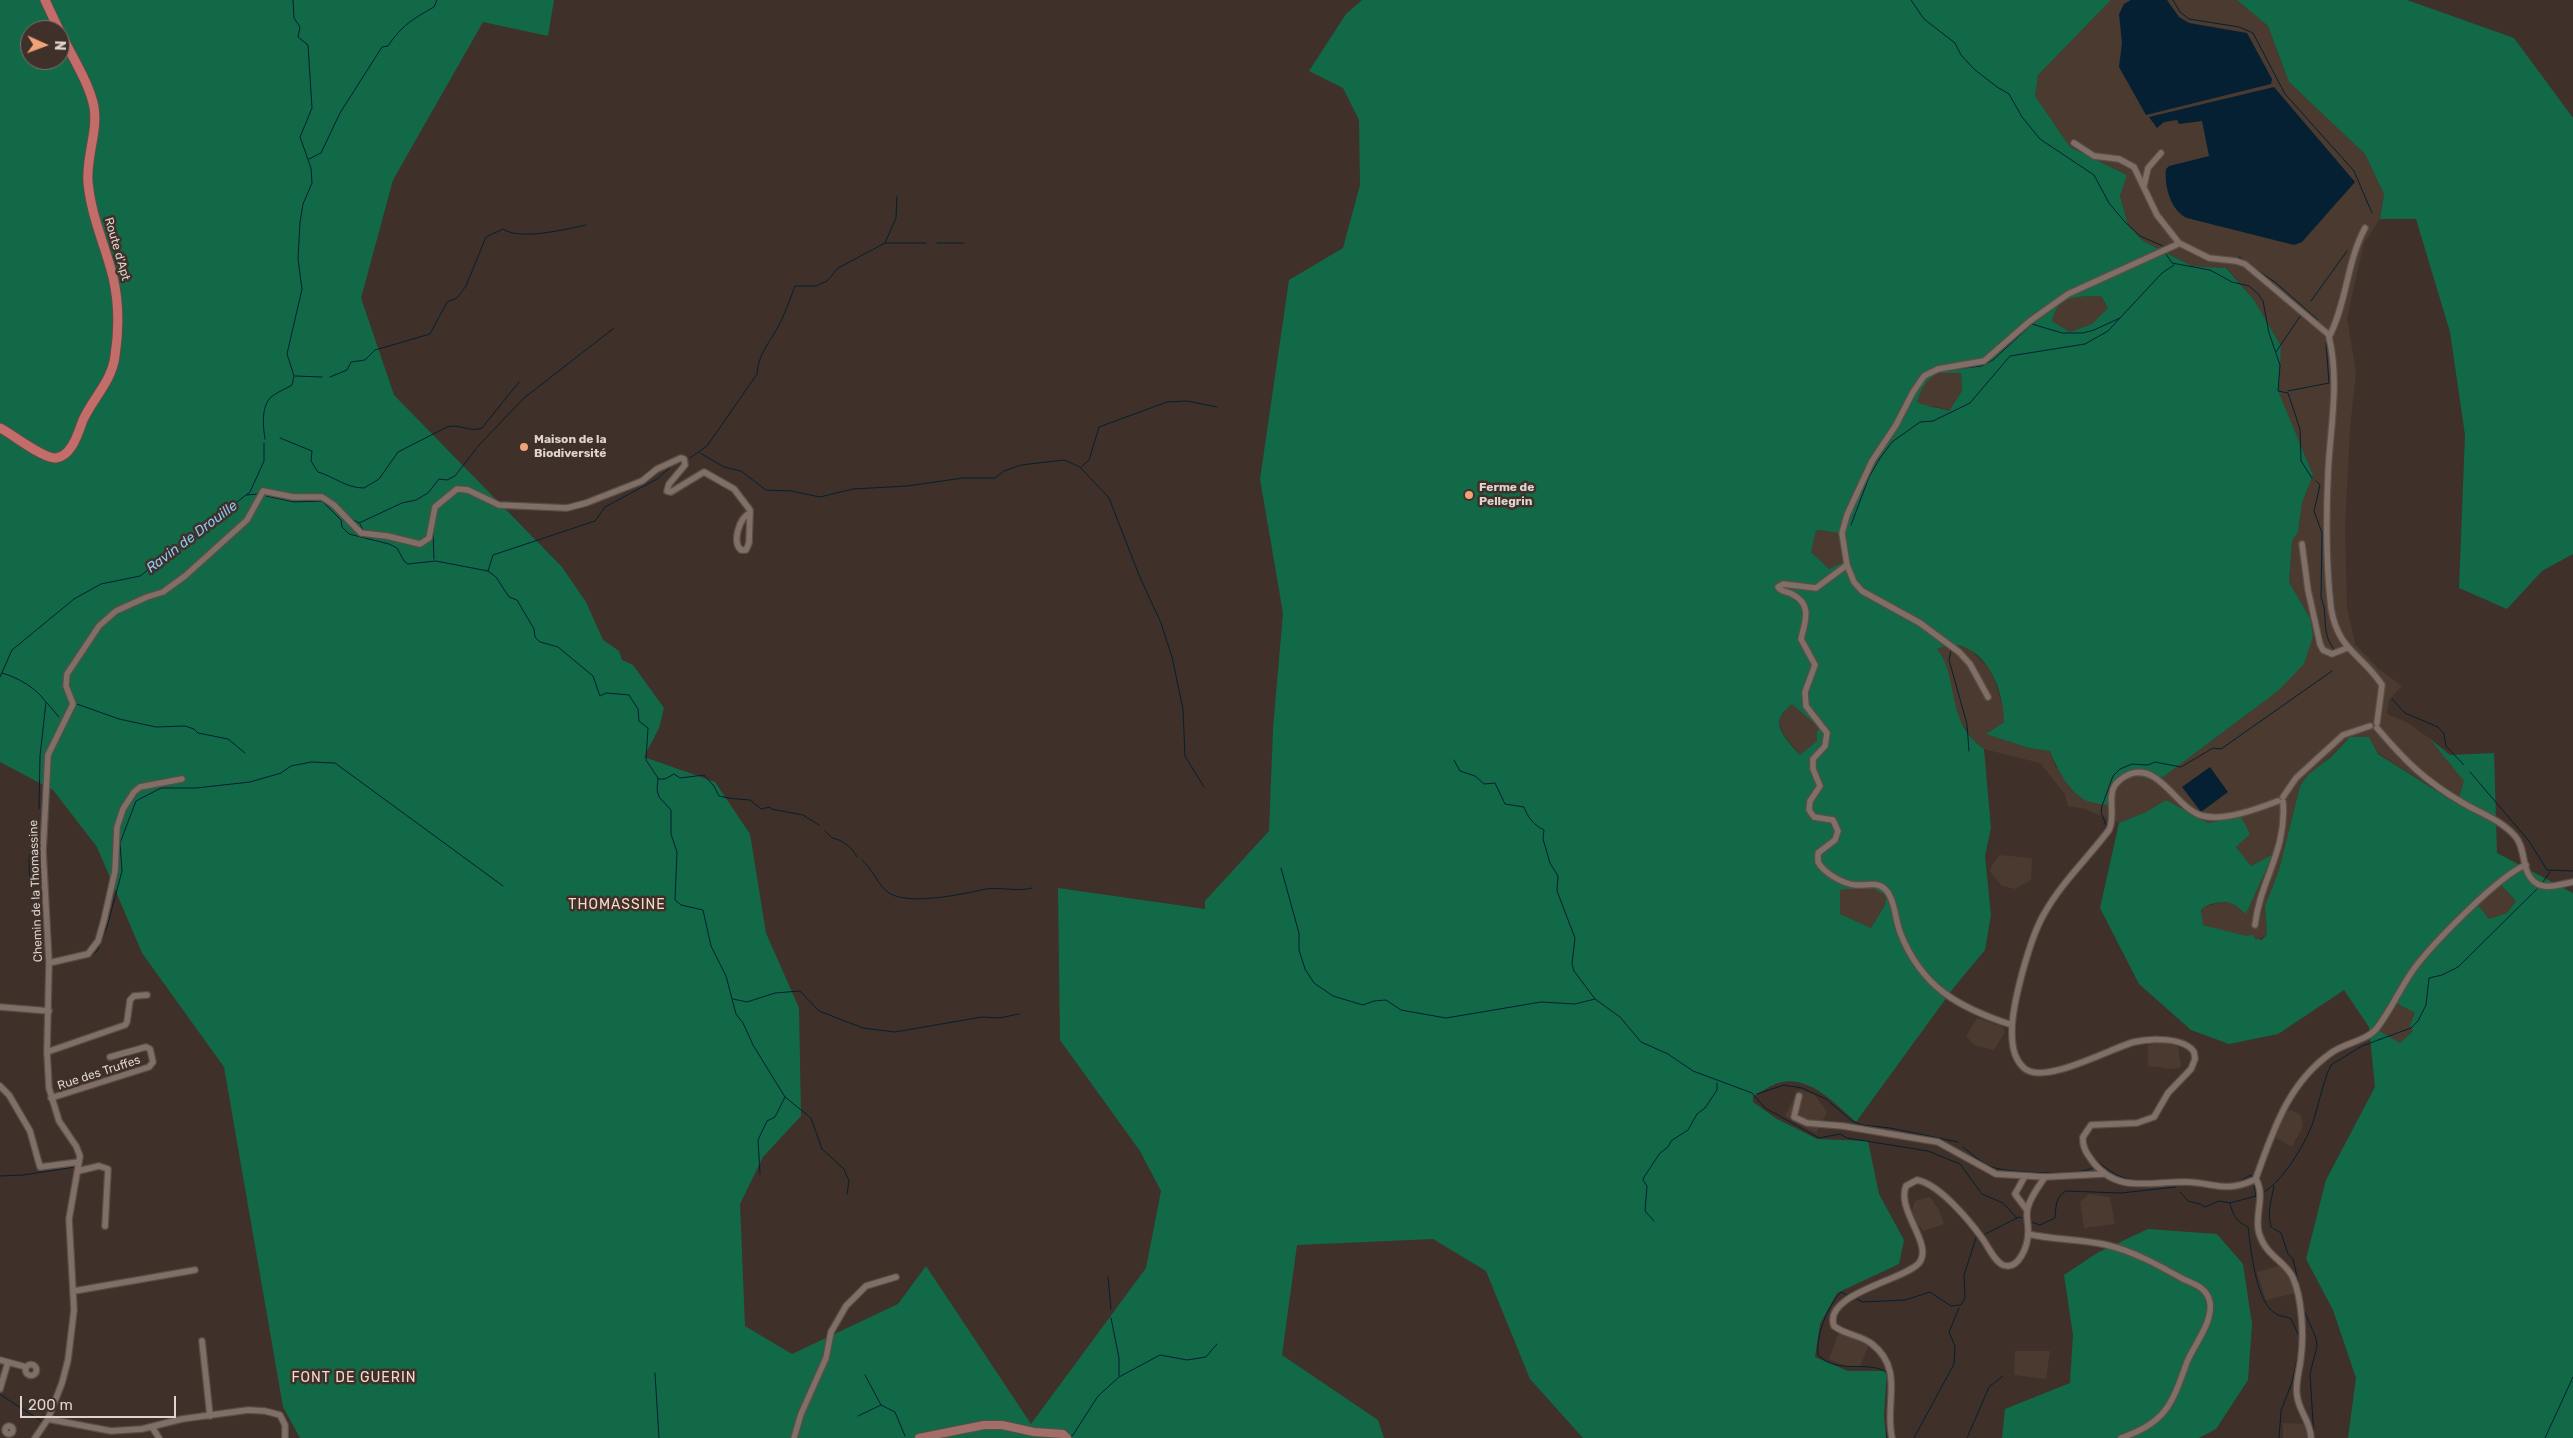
<!DOCTYPE html>
<html>
<head>
<meta charset="utf-8">
<style>
	body { margin:0 }
	#map { position:relative; width:2573px; height:1438px; overflow:hidden; background:#3f3029; font-family:Rubik,sans-serif }
	canvas { display:block }
	.north { position:absolute; left:20px; top:20px; width:50px; height:50px; box-sizing:border-box; background:#3f3029; border:1px solid #7f726c; border-radius:50%; rotate:92deg; font-size:14px; font-weight:700; line-height:20px; text-align:center; color:#ded4d0 }
	.north::after { content:''; display:block; margin:auto; width:18px; height:22px; background:#f0a378; clip-path:polygon(50% 0,100% 100%,50% 72%,0 100%) }
	.scale { position:absolute; left:20px; top:1396px; width:156px; height:22px; box-sizing:border-box; border:2px solid #ded4d0; border-top:0; padding-left:6px; font-size:15px; line-height:18px; white-space:nowrap; color:#ded4d0; -webkit-text-stroke:4px #3f3029; paint-order:stroke }
</style>
</head>
<body>
<div id="map">
<canvas width="2573" height="1438"></canvas>
<div class="north">N</div>
<div class="scale">200 m</div>
</div>
<script>
const context = document.querySelector('canvas').getContext('2d');
context.lineJoin = 'round';
function fill(path, color) {
  context.fillStyle = color;
  context.fill(path, 'evenodd');
}
function strokePath(path, color, width, dash) {
  context.strokeStyle = color;
  context.lineWidth = width;
  context.lineCap = dash ? 'butt' : 'round';
  context.setLineDash(dash || []);
  context.stroke(path);
}
function write(font, color, halo, rows, align = 'center') {
  context.font = font + ' Rubik,sans-serif';
  context.lineWidth = 5;
  context.setLineDash([]);
  context.textBaseline = 'middle';
  context.strokeStyle = halo;
  context.fillStyle = color;
  for (const [text, x, y, turn = 0] of rows) {
    context.save();
    context.translate(x, y);
    context.rotate((+turn || 0) * Math.PI / 180);
    context.textAlign = isNaN(turn) ? turn : align;
    if (halo) context.strokeText(text, 0, 0);
    context.fillText(text, 0, 0);
    context.restore();
  }
}
fill(new Path2D(`
	M2111,0H2237L2268,26L2289,82L2365,154L2384,194L2380,219L2364,243L2347,318L2356,373L2350,428L2345,527L2347,607L2355,644L2378,668L2402,686L2389,700L2387,714L2408,723L2429,738L2465,781L2457,804L2378,753L2369,737H2350L2300,786L2279,870L2265,906L2267,934L2259,940L2203,925L2202,923V908L2218,903H2232L2246,914L2272,854L2251,866L2236,847L2250,834L2208,823L2166,800L2146,812L2119,823L2085,809L2068,806L2065,794L2040,763L1984,749L1974,742L1956,712L1937,648L1955,645L1969,649L1991,670L2004,709V722L1986,734L2029,748L2050,751L2056,768L2117,783L2139,773L2163,777L2278,691L2310,618L2289,582L2292,541L2298,532L2302,503L2313,475L2279,393L2281,346L2254,300L2227,268L2192,266L2143,241L2128,225L2120,196L2127,175L2070,147L2035,96L2038,75Z
	M2101,296L2108,309L2092,324L2070,332L2052,321L2055,310L2065,300L2077,297Z
	M1939,373H1961L1962,391L1949,411L1936,406L1925,407L1917,402L1921,390L1931,377Z
	M1820,530L1838,533L1844,562L1829,569L1811,552L1816,531Z
	M1792,703L1820,728L1817,731V741L1800,755L1784,735L1779,722L1780,717Z
	M1999,855L2032,858L2031,880L2015,889L2002,886L1989,870Z
	M2501,885L2516,901L2507,913L2489,919L2478,905Z
	M1871,887L1886,896L1885,905L1871,928L1839,914L1840,890Z
	M2395,1003L2415,1013L2413,1031L2400,1043L2378,1030Z
	M1977,1018L2001,1026L2005,1032L1994,1050L1974,1045L1966,1036Z
	M2161,1043L2178,1045L2181,1067L2171,1069L2148,1066V1045Z
	M1801,1090L1815,1095L1827,1112L1816,1133L1785,1116L1797,1091Z
	M2292,1110L2301,1115L2303,1126L2292,1147L2273,1136L2285,1111Z
	M2089,1194L2110,1197L2115,1224L2084,1228L2080,1202Z
	M1930,1197L1939,1210L1944,1224L1923,1231L1911,1214L1915,1201Z
	M2279,1266L2287,1273L2295,1293L2266,1300L2257,1272Z
	M1839,1332L1869,1344L1860,1367H1848L1829,1359Z
	M2015,1351H2050L2046,1379L2014,1375Z
	M2283,1423L2305,1424L2309,1438H2283Z`), '#4b3a2f');
fill(new Path2D(`
	M0,0H554L548,36L483,22L393,180L361,298L394,395L562,567L586,602L603,640L619,651L622,660L633,665L664,708L659,728L644,757L715,782L750,834L766,933L799,1008L801,1116L763,1157L740,1204L745,1326L792,1354L898,1304L926,1266L1031,1424L1146,1268L1161,1191L1140,1151L1060,1040L1058,888L1205,909V901L1269,831L1273,729L1283,613L1260,479L1289,280L1343,248L1360,185L1359,120L1343,88L1309,71L1346,14L1362,0H2111L2038,75L2035,96L2070,147L2127,175L2120,196L2128,225L2143,241L2192,266L2226,268L2254,300L2281,346L2279,393L2313,475L2302,503L2298,532L2292,541L2289,582L2310,618L2313,636L2304,664L2278,691L2163,777L2139,773L2117,783L2107,805C2101,804 2093,803 2087,801C2069,792 2057,769 2050,751L2029,748L1986,734L2004,722C2004,693 1989,650 1956,645C1950,644 1943,647 1937,649C1960,678 1944,720 1984,749L1991,828L1985,856L1991,915L1985,950L1955,986L1856,1122C1835,1104 1809,1074 1778,1083C1769,1086 1761,1092 1753,1096V1102L1777,1119L1817,1139L1868,1141L1879,1194L1904,1240L1899,1264L1837,1293L1820,1324L1815,1357L1848,1371H1887L1884,1416L1886,1438H1583L1530,1379L1486,1271L1433,1239L1297,1245L1282,1355L1378,1420L1384,1438H300L283,1407L224,1067L142,953L97,847L53,790L0,762ZM30,30H60V60H30ZM2101,296L2108,308L2092,324L2070,332L2052,321C2058,294 2078,297 2101,296ZM1939,373H1961L1962,391L1949,411C1938,407 1927,407 1917,402C1921,389 1926,379 1939,373ZM1820,530L1838,533L1844,562L1829,569L1811,552L1816,531ZM1792,704L1820,728L1817,731V741L1800,755C1793,747 1773,728 1781,716C1783,712 1789,707 1792,704ZM1871,887L1886,896L1885,905L1871,928L1840,914V890Z
	M2237,0H2407L2514,38L2573,118V554L2542,571L2507,609L2459,588L2465,435L2450,332L2416,219H2380L2384,194L2365,154L2289,82L2268,26Z
	M2350,737H2369L2378,754L2457,804L2464,781L2429,738L2450,755L2494,753L2497,853L2573,893V1438H2348L2356,1378L2333,1310L2306,1259L2326,1180L2375,1087L2369,1027L2344,990L2278,1034L2229,1044L2191,1030L2139,984L2100,908L2119,823L2146,812L2166,800L2208,823L2241,817L2250,834L2236,847L2251,866L2273,854L2246,914C2242,911 2237,906 2233,904C2225,900 2206,903 2201,910L2203,925L2246,936L2253,935L2255,939L2262,940L2267,934L2265,906L2279,870L2300,786L2309,774L2331,757ZM2501,885L2516,901L2507,913L2489,919L2478,905ZM2396,1003L2415,1013L2410,1025L2413,1031L2400,1043L2378,1030Z
	M2148,1229L2217,1234L2243,1264L2252,1324L2248,1380L2216,1429L2199,1438H2002L2005,1409L2070,1383L2073,1335L2064,1275L2097,1253Z`), '#126948');
fill(new Path2D(`
	M2131,0H2167L2179,17L2189,23L2247,33L2272,79L2271,84L2146,115L2119,67L2122,43L2119,14L2124,4Z
	M2274,87L2355,182L2302,242L2294,245L2187,218C2171,211 2164,186 2166,169L2169,166L2209,156L2202,121L2179,124L2177,120L2164,122L2157,128L2149,117Z
	M2210,767L2228,792L2201,812L2182,787Z`), '#042032');
strokePath(new Path2D(`
	M1911,0L1924,19L1955,43L1961,55L1974,69L1997,87L2009,94L2022,117L2040,139L2094,175L2109,203L2124,221L2140,236L2163,246
	M2173,0L2180,12L2189,19L2239,27L2253,33L2285,94L2354,171L2372,213
	M309,159L321,153L340,113L382,47L388,46C402,25 413,19 434,7L437,0
	M885,243L896,218L897,196
	M937,243H964
	M2166,254L2172,263L2210,270L2232,282L2249,286L2258,294L2263,301L2269,333L2280,365L2278,391L2288,393L2300,429L2301,461L2312,478
	M2239,257L2276,283L2318,320
	M2311,301L2347,251
	M2276,352L2301,315
	M1955,369L1982,366L1993,360L2032,324L2062,333H2083L2094,330L2120,318L2162,273L2174,265
	M295,376L322,377
	M330,377L347,370L351,362L365,360L375,350L430,334L447,302L457,298L466,286L486,237L503,229C520,241 566,229 586,225
	M2288,391L2329,383L2326,343
	M280,438L312,451L311,461L318,472C335,477 346,488 364,488L379,479L398,452L447,427C459,423 470,433 482,428L519,382
	M265,439C263,426 261,407 271,397C277,392 286,389 292,385L294,376L287,354L302,289L298,259L300,222L303,204L312,183L311,168L300,137L312,108L308,45L298,37L300,27L294,18L293,0
	M700,453L724,467L741,471L766,490L791,491L820,497L853,489L907,486L963,478H995L1004,471L1021,465L1064,460L1080,467L1109,498L1139,575L1161,623L1172,657L1183,709L1185,756L1204,787
	M690,458L707,446L757,374C758,355 769,343 778,327C785,314 790,299 795,286H816L827,281L838,268L885,243H926
	M1082,466L1089,460L1099,427L1167,402L1187,401L1217,407
	M2316,481L2320,485L2314,511L2322,533L2321,598C2329,615 2320,632 2334,649
	M247,495L258,494
	M266,496L294,502L322,501L341,520L342,527L349,534L389,544L397,548L404,561L408,564L436,561L488,571L496,577L509,597L517,600L534,629L535,637L540,642L558,647L593,676L600,696L606,693L629,695L638,709L639,721L648,728L646,760L658,778L657,790L659,797L671,810V834L677,852L675,900L681,905L703,910L711,946L726,976L736,1014L743,1023L753,1045L785,1097L811,1118L822,1149L844,1169L849,1181L847,1194
	M352,519L359,523L402,503L416,500L428,493L439,479L447,480L455,476L479,445L524,398L614,328
	M360,524L363,530
	M1851,525L1869,477L1880,458L1892,442L1920,422L1933,421L1970,403L2010,356L2085,344L2108,331L2120,318
	M433,533L434,559
	M488,571L493,555L595,521L605,507L657,479L674,464
	M1951,651L1949,660L1967,724L1969,751
	M2,673C19,678 36,688 46,702L40,756L39,809
	M0,677L12,650L74,599L101,584L140,576L250,492L264,461V443
	M2392,699L2405,713L2438,727L2444,734L2446,746L2464,765
	M47,703L59,717
	M77,704L119,719L156,727L185,726L194,729L198,733L228,739L245,753
	M1454,760L1460,771L1475,776L1484,784L1495,783L1505,804L1524,807C1528,818 1534,825 1544,830L1543,839L1550,863L1558,876L1557,891L1575,938L1572,964L1574,971L1595,999
	M2470,772L2529,841L2547,870L2573,871
	M658,779H665L674,774L680,778L704,775L714,786L719,796C730,799 739,799 750,800L761,809L770,807L771,809L803,815L819,825
	M2106,825L2101,812L2102,806L2113,776L2120,769L2132,764L2148,765L2155,762L2181,767L2213,748L2221,749L2332,671
	M825,831L832,838C841,839 853,848 857,857
	M35,833L36,826
	M862,860C872,868 879,887 889,893C910,906 962,894 986,889C1002,887 1017,892 1032,888
	M1281,868L1299,933V950L1305,969L1314,983L1333,996L1363,1005L1374,1001L1386,1000L1401,1010L1446,1018L1541,1002L1575,1004L1595,999L1620,1017L1641,1042L1668,1054L1693,1071L1752,1093L1765,1108L1819,1138L1840,1134L1847,1138L1928,1151L1960,1164L1982,1194L2003,1203L2017,1218
	M2543,882L2550,872
	M30,888L29,859L33,843
	M31,897L43,948
	M90,956L97,951L107,927L122,871L120,843L136,801L161,788H196L250,782L281,773L291,766L311,762L335,763L503,886
	M733,999L747,1002L775,993L800,991L819,1011L863,1028L895,1032L982,1017L999,1018L1019,1014
	M1757,1094L1784,1085L1802,1088L1826,1099L1852,1121L1862,1125L1890,1128L1958,1142
	M1963,1147C1972,1154 1981,1163 1992,1167C2007,1173 2081,1176 2092,1168
	M2095,1159C2124,1186 2137,1180 2173,1179
	M760,1174L758,1140L767,1121L775,1117L785,1097
	M0,1176L23,1175L75,1167
	M2187,1179L2220,1183
	M2238,1182L2251,1175V1177
	M2274,1186C2271,1202 2267,1211 2271,1227L2281,1233L2288,1254L2293,1259L2300,1289
	M2265,1191C2282,1182 2305,1144 2312,1125C2319,1105 2322,1084 2331,1065L2362,1046L2411,1028L2418,1021L2426,1005L2429,978L2442,975L2458,967L2537,889
	M2180,1192L2188,1201L2200,1204L2205,1207L2219,1201L2230,1203L2256,1196L2254,1186
	M2230,1203C2233,1216 2237,1222 2248,1227C2251,1248 2255,1302 2276,1314C2281,1317 2286,1316 2291,1319L2300,1338
	M1654,1221L1645,1211L1647,1186L1643,1180L1644,1177L1660,1153L1668,1147L1671,1141L1688,1130L1697,1114L1705,1108L1717,1090V1083
	M2031,1222L2040,1225L2055,1218C2056,1207 2055,1197 2066,1191L2121,1193L2176,1187
	M1985,1234L2019,1217L2022,1218
	M1108,1277L1111,1309
	M1847,1295L1841,1292C1827,1307 1816,1335 1818,1355C1838,1375 1867,1360 1886,1372L1888,1377L1887,1438
	M1857,1299L1863,1302L1905,1300L1930,1292L1951,1306L1961,1305L1965,1298L1964,1275L1976,1238
	M2303,1308L2316,1338L2317,1346L2310,1374L2314,1438
	M1111,1318L1119,1358V1376
	M655,1373L659,1438
	M865,1375L881,1405L895,1412L905,1436
	M1,1395L41,1421
	M858,1416L881,1405
	M1069,1437L1073,1435L1098,1396L1119,1377L1160,1355L1187,1360L1206,1357L1217,1344
	M1914,1438L1954,1364L1955,1346L1949,1332L1959,1308
	M1967,1438L1989,1387L2003,1376
	M2279,1438L2281,1411L2292,1382L2299,1352
	M2545,1438L2573,1377`), '#042032', 1);
const street = new Path2D(`
	M2074,143L2094,156L2119,159L2134,167L2157,215L2179,243
	M2144,186L2148,168L2161,153
	M2181,244L2209,258L2236,261L2245,264L2328,334
	M2330,335C2347,301 2347,261 2365,228
	M2329,337C2340,383 2330,428 2328,474C2326,518 2326,565 2331,608C2338,651 2362,654 2382,685L2377,723
	M2302,544L2308,590L2320,644L2323,650L2332,654L2347,648
	M1847,565L1816,588L1783,584L1778,587C1781,592 1786,591 1792,594C1813,605 1805,621 1801,639L1815,665L1805,692L1806,706L1827,733L1825,746L1813,759V769L1820,786L1810,801L1809,810L1814,817L1833,820L1838,831L1835,840L1818,853V862C1824,873 1843,884 1856,885C1866,886 1876,881 1885,889C1895,899 1895,919 1900,932C1921,987 1959,1008 2012,1025
	M1988,697L1970,664L1959,652L1920,623L1862,591L1854,582L1847,565L1842,533L1847,515L1872,461L1896,425L1913,392L1924,376L1938,369L1984,361L2030,321L2068,294L2178,244
	M2377,728C2405,761 2425,781 2463,803C2480,813 2501,820 2515,836C2527,849 2520,872 2536,883C2546,890 2561,884 2573,882
	M2283,797L2296,778L2343,735L2370,726
	M2255,925C2260,880 2287,851 2283,802
	M49,963L88,954L98,941L104,920L115,871L117,827L123,809L134,792L140,787L182,779
	M0,1007L49,1011
	M47,1052L125,1025L127,1022L130,1000L134,996L147,995
	M0,1086L9,1095L30,1131L40,1167L79,1162
	M1799,1096L1794,1117L1807,1123L1843,1126L1938,1142L1996,1174L2045,1177L2103,1174
	M51,1098L149,1067L153,1062L150,1049L146,1047L110,1057
	M78,1171L99,1166L108,1169L105,1226
	M2025,1176L2015,1194L2027,1210
	M2256,1178C2273,1131 2288,1083 2331,1053C2344,1043 2367,1041 2377,1028C2390,1011 2399,991 2411,973C2428,948 2499,875 2526,865
	M2254,1180C2225,1193 2216,1183 2186,1182C2150,1181 2118,1194 2093,1162C2087,1154 2082,1147 2083,1137L2091,1125L2137,1123L2154,1117L2168,1093L2191,1069L2195,1059L2194,1052C2184,1037 2150,1038 2134,1042C2111,1048 2043,1086 2024,1068C2015,1060 2012,1046 2012,1034C2011,1006 2030,938 2044,914C2061,883 2088,858 2109,830C2116,816 2107,797 2115,785C2119,780 2125,776 2130,774C2160,763 2177,810 2203,816C2225,821 2257,809 2278,801
	M2257,1181C2265,1198 2254,1216 2259,1233C2266,1257 2286,1261 2293,1278C2302,1298 2304,1335 2301,1357C2300,1369 2295,1383 2297,1395C2298,1410 2311,1422 2311,1438
	M2028,1234C2054,1240 2081,1239 2107,1245C2135,1252 2158,1265 2183,1279C2194,1284 2208,1288 2210,1303C2213,1322 2194,1345 2187,1362C2172,1404 2166,1423 2121,1438
	M74,1291L195,1270
	M202,1341L210,1416
	M0,1360L26,1367
	M25.5 1370a5.5 5.5 0 1 1 11 0a5.5 5.5 0 1 1-11 0Z
	M0,1389L8,1362
	M48,1419L111,1431L142,1429L182,1419L248,1410L265,1411L280,1415L285,1425V1438
	M5 1430a4 4 0 1 1 8 0a4 4 0 1 1-8 0Z
	M152,1427L159,1438
	M35,1438L48,1419L62,1383L68,1360L74,1310L69,1219L80,1156L76,1146L59,1121L49,1088L47,1052L49,963L43,851L48,755L73,704L66,686L67,674L99,626L116,611L147,597L163,592L185,576L247,520L263,491L293,497H322L334,505L361,533L387,536L420,544L429,538L435,507L457,489L468,490L499,505L567,508L586,503L642,481L657,469L681,458L684,459L685,465L669,484L667,491L671,492L704,472L734,489L750,510V513L749,543L746,550H741C732,542 739,518 750,513
	M794,1438L801,1414L826,1358L831,1332L846,1306L866,1286L896,1277
	M1892,1438C1884,1403 1905,1370 1872,1344C1861,1335 1845,1335 1834,1326C1822,1294 1905,1280 1919,1263C1934,1244 1896,1211 1906,1186L1917,1180C1939,1184 1969,1220 1982,1238C1988,1246 1994,1261 2003,1265C2019,1271 2028,1245 2028,1233C2029,1224 2025,1216 2028,1207C2031,1196 2039,1186 2045,1177`);
const secondary = new Path2D(`
	M919,1438L984,1425H1002L1034,1432L1063,1434L1067,1438`);
const primary = new Path2D(`
	M45,0L59,30
	M0,428C14,435 43,459 56,458C72,456 78,433 83,420C93,398 112,381 115,356C119,330 119,303 113,277C105,245 91,216 88,182C86,157 98,132 94,107C90,84 70,53 60,32`);
strokePath(street, '#594d46', 8);
strokePath(secondary, '#594d46', 10);
strokePath(primary, '#594d46', 11);
strokePath(street, '#806f67', 5.5);
strokePath(secondary, '#a16e68', 8);
strokePath(primary, '#c36d6a', 9);
for (const [x, y, r, color] of [
	[524,447,5,"#f0a378"],
	[1469,495,5,"#f0a378"]
]) {
  const dot = new Path2D();
  dot.arc(x, y, r, 0, 2 * Math.PI);
  context.fillStyle = color;
  context.fill(dot);
  strokePath(dot, '#3f3029', 2);
}
write('12px', '#ded4d0', '#3f3029', [
	["Route d'Apt",117,249,74],
	["Chemin de la Thomassine",36,891,-92],
	["Rue des Truffes",99,1073,-18]
]);
write('bold 12px', '#ded4d0', '#3f3029', [
	["Maison de la",534,440],
	["Biodiversité",534,454],
	["Ferme de",1479,488],
	["Pellegrin",1479,502]
], 'left');
write('italic 14px', '#8ac7f4', '#3f3029', [
	["Ravin de Drouille",192,537,-37]
]);
context.letterSpacing = '1px';
write('14px', '#f8d9ca', '#3f3029', [
	["THOMASSINE",617,905],
	["FONT DE GUERIN",354,1378]
]);
context.letterSpacing = '0px';
</script>
</body>
</html>
